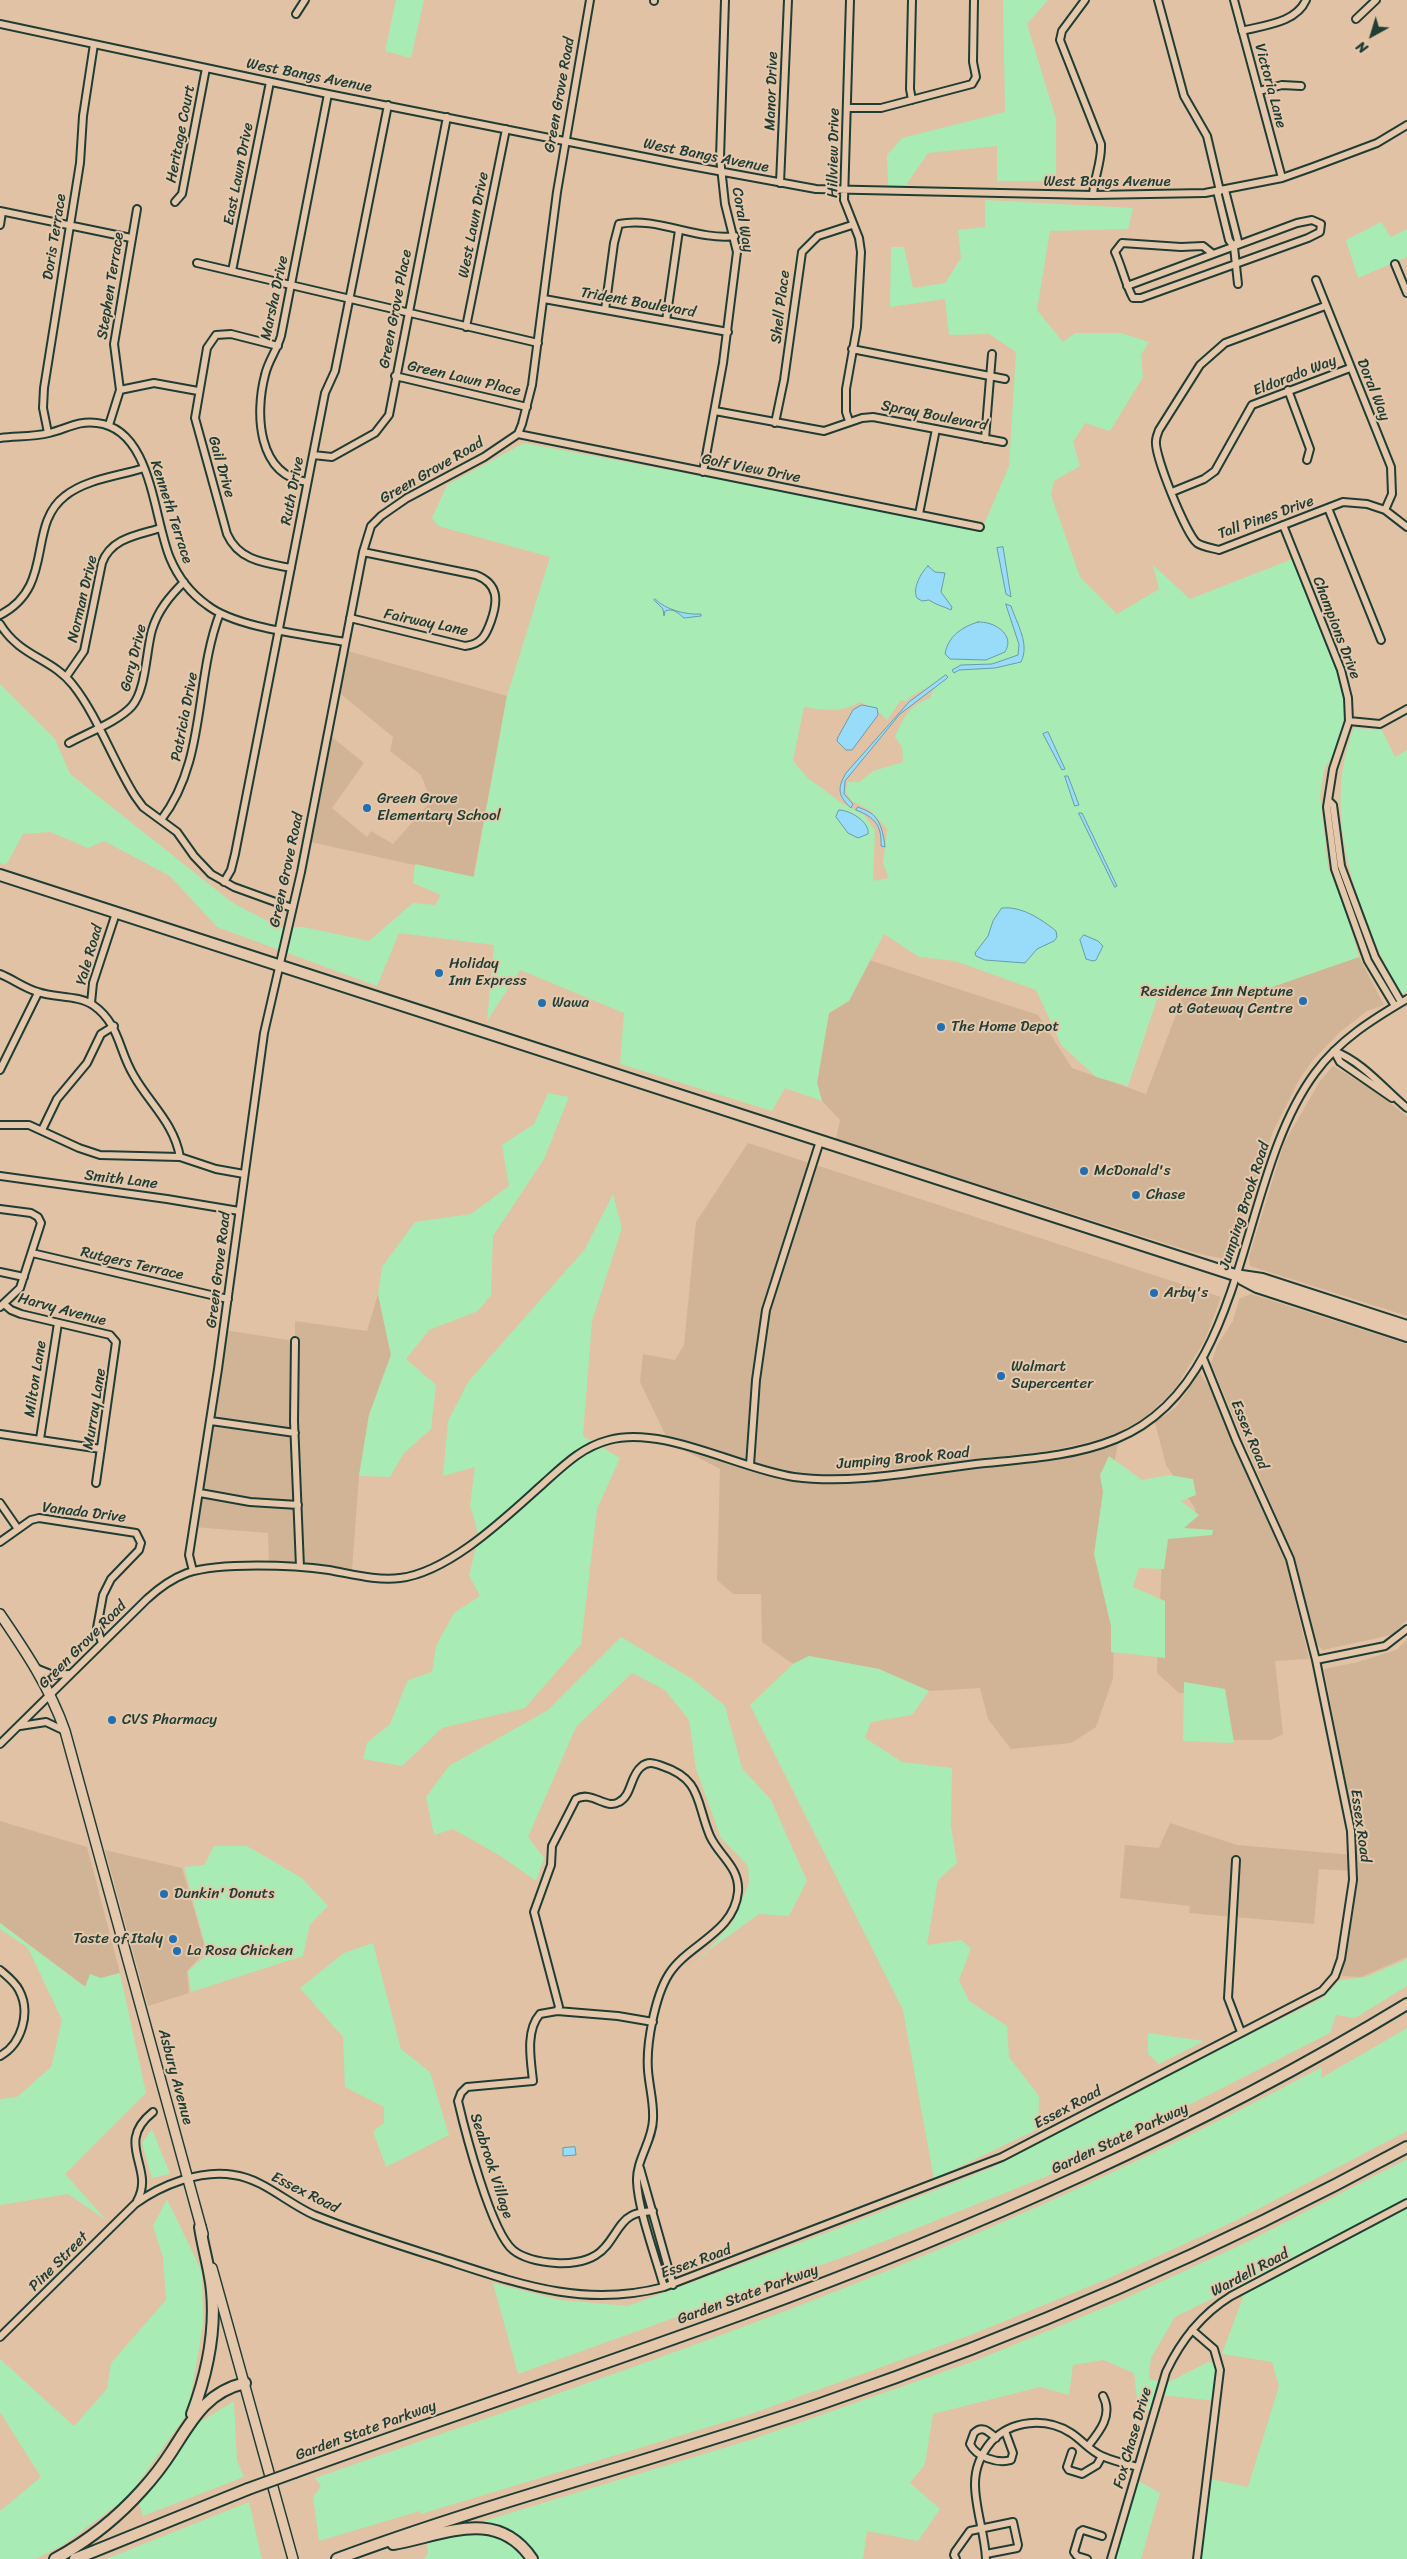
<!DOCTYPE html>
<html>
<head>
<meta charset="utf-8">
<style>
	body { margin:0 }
	#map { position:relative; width:1407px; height:2559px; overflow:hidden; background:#e1c2a4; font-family:Sriracha,sans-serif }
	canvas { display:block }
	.north { position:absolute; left:1347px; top:10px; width:50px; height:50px; -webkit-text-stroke:4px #e5c8ac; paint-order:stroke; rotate:219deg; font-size:14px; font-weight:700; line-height:20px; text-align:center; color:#1f3d34 }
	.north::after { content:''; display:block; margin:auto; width:18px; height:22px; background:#1f3d34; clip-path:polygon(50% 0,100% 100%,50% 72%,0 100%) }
</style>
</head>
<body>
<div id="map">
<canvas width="1407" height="2559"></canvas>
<div class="north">N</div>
</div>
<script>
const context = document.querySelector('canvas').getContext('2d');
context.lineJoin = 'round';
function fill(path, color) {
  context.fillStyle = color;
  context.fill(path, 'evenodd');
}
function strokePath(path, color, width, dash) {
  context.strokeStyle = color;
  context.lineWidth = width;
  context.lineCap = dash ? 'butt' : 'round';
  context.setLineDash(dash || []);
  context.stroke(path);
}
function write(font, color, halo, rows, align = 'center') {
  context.font = font + ' Sriracha,sans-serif';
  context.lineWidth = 4;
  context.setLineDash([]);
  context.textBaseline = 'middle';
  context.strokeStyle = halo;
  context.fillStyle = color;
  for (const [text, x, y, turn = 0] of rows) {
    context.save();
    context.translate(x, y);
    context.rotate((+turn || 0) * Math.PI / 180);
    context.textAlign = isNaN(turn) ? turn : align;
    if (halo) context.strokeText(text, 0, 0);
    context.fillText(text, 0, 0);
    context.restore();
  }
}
fill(new Path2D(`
	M344,650L507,696L473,878L306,841L327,733L364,763L332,808L367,837L371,831L393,844L431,801L421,775L390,751L393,737L336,690Z
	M1359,957L1384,1005L1367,1011L1340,1032L1314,1059L1300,1078L1272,1134L1238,1232L1224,1259L1196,1253L836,1139L840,1120L822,1101L817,1083L829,1013L849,1001L869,960L1038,1015L1072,1068L1146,1094L1183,996L1243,997Z
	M1333,1066L1369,1087L1407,1116V1316L1250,1266L1249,1257L1284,1143L1320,1081Z
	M748,1143L1221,1297L1205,1340L1174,1390L1147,1416L1123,1430L1101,1439L1055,1450L908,1468L850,1471L849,1478L862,1480L952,1472L1072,1455L1118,1442L1098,1560L1114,1631L1113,1678L1096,1727L1071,1743L1011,1749L988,1719L980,1688L929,1691L879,1669L809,1656L793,1664L762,1642L761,1594H733L717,1580L720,1469L665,1440V1434L640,1382L643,1354L675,1360L684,1345L696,1222Z
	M378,1294L391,1355L369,1415L359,1476L352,1570L321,1572L269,1567L268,1533L194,1527L224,1330L295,1341V1321L367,1331Z
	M1251,1294L1407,1344V1620L1391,1635L1323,1650L1316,1644L1297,1565L1211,1364L1217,1345L1233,1321L1239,1299Z
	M1200,1373L1209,1387L1287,1566L1309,1659L1275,1661L1283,1734L1271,1740H1233L1223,1692L1179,1693L1157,1673L1163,1535L1196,1510L1166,1465L1154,1419L1164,1416L1176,1407Z
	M1407,1640V1957L1361,1977L1342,1976L1357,1862L1351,1809L1324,1669L1358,1662L1396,1650Z
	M0,1821L87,1847L120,1973L101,1978L86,1987L0,1923Z
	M1170,1823L1237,1845L1353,1855L1352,1871L1319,1869L1314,1924L1189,1913L1190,1906L1120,1898L1125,1845L1159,1848Z
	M105,1850L182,1868L204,1944L200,1957L187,1971L189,1993L148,2006Z`), '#d1b495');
fill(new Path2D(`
	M396,0H424L411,58L385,51Z
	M1003,0H1048L1027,24L1056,119V181H997V146L928,153L906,185H888L887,155L902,138L1005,112Z
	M985,200L1133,208L1128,229L1050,231L1037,310L1063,342L1075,333H1121L1149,342L1141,355L1143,377L1110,431L1085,423L1073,442L1080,466L1054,481L1051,495L1080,577L1117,614L1159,589L1153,565L1190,599L1295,558L1341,671L1345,702L1340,743L1324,770L1320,796L1328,867L1343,902L1359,957L1243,997L1183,996L1157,999L1128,1086L1096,1077L1062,1046L1036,990L955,961L919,957L884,934L849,1001L829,1013L817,1083L822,1101L785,1088L772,1111L620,1064L624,1013L520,970L487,1021L494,945L399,933L377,986L217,927L170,876L104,841L88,848L50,832L23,834L6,865L0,863V684L55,739L70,774L233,903L281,928L303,927L369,941L413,903L435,905L441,895L413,883L415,864L474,877L507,696L550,557L438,526L432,518L447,485L524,443L982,529L1009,466L1016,352L989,334L949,335L945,299L890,307L891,247H904L913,288L945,283L961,258L958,230L985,227ZM936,683L930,698C911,704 902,719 895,737L902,747L903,762L873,771L859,782H847L846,793L852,801L870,810L887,829L883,864L889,878L873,881L875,830L864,815L840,802L808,778L793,761L804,707C823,710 843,713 860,702L877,710L887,720L901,700L906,701L913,695Z
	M1381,222L1391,237L1407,229V257L1358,278L1346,240Z
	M1354,728L1382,730L1395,757L1407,750V991L1401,994C1359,918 1319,813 1354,728Z
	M548,1093L569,1097L544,1159L493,1236L491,1295L478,1311L429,1330L406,1359L436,1385L431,1429L404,1453L390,1477L359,1476L369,1415L391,1355L378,1294L382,1267L415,1222L471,1214L509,1186L502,1145L534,1124Z
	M613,1194L622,1228L592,1321L583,1436L620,1458L597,1509L581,1644L525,1708L442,1728L402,1766L363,1759L367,1743L390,1724L408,1680L432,1672L436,1646L454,1613L480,1596L469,1575L479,1536L470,1505L475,1467L443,1476L448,1421L468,1382L585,1249Z
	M1109,1456L1142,1480L1169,1475L1193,1479L1196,1495L1181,1501L1199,1515L1184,1528L1213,1530L1212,1535L1168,1539L1164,1569L1139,1568L1133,1587L1165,1601V1658L1111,1652V1626L1094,1554L1103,1492L1100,1475Z
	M621,1637L694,1680L725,1706L742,1768L771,1800L807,1881L789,1916L759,1914L709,1950L685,1976L733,1922L749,1883L748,1866L721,1838L696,1769L689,1720L665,1690L632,1673L576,1727L528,1837L544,1858L536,1881L502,1857L453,1829L434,1835L426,1797L449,1766L548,1710Z
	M809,1656L879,1669L929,1691L912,1715L871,1722L865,1738L902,1762L952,1768L951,1826L957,1863L938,1880L927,1945L961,1940L971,1948L959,1980L969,2001L1007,2026L1009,2057L1039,2096L1038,2129L934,2179L903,2010L750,1705L793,1664Z
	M1184,1682L1225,1689L1234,1743L1183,1741Z
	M214,1846H247L302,1878L328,1906L310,1924L303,1956L191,1992L188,1971L203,1958L205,1944L184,1867L204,1865Z
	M0,1923L85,1987L90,1974L101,1978L120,1973L146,2093L65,2174L106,2220L68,2194L0,2205V2099L17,2097L51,2067L62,2020L28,1948L0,1929Z
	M373,1943L401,2049L430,2072L449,2135L386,2167L373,2131L384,2123V2107L345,2087L343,2037L300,1988L344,1953Z
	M1407,1959V1986L1355,2018L1336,2015L1330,2033L1083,2159L1074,2154L1062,2162L1055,2173L852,2254L518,2374L493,2283L560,2300L628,2306L842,2227L994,2167L1130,2094L1323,1998L1340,1980L1366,1977Z
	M1407,2028V2131L1235,2221L1105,2280L968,2336L745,2416L421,2514L420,2511L319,2541L313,2497L321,2486L315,2478C525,2404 737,2335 942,2248C1071,2194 1199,2133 1322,2067L1321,2078Z
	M1148,2033L1204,2041L1159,2064L1148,2054Z
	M152,2129L170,2174L152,2178L142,2143Z
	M1407,2159V2559H1197L1206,2478L1248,2487L1279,2386L1272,2362L1222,2354L1243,2297L1239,2285L1175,2317L1151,2358L1149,2379L1167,2383L1208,2362L1221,2366L1217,2401L1160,2395L1155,2412L1138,2407L1134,2373L1103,2360L1073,2365L1069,2395L1040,2387L933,2414L925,2464L910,2483L940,2509L918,2541L867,2531L863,2559H424L428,2554L426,2539L431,2537L753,2439L977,2360L1115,2303L1245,2243Z
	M167,2199L202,2272L203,2325L188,2412L129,2496L63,2545L35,2559H0V2511L41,2477L0,2412V2359L74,2426L107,2389L111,2363L166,2300L163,2257L153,2226Z
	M234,2401L237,2461L244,2477L143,2516L139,2503L200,2422Z
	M1135,2479L1160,2493L1141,2559H1112Z
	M249,2502L262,2559H106Z`), '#a9ebb4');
const water = new Path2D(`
	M1003,547L1011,597L1006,594L997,548Z
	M928,566L935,572L945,573L941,592L952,607L951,610C943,606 936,605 929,600L922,601L917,598C912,589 921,572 928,566Z
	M655,599C666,610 686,615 701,614V616L684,618C677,612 673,608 665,611L664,616L663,609L654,600Z
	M1006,604L1011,606C1017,624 1030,644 1021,662L995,668L959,670L954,673L952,670L961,665L992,664L1018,655L1019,645Z
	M978,622C993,621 1016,634 1005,652L986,660L950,659L945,654C948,636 962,627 978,622Z
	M946,675L948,677L946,679L900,714L849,776L845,781L844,794L853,804L851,808C838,796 837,788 846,773L909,702Z
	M862,705L877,708L878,715L852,750H846L837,741L838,737L853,710Z
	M1048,732L1065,769L1062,770L1043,734Z
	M1065,776H1068L1079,805L1075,806Z
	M858,807C862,809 866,810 869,812C880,817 884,835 885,847L881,846C882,826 875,817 856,810Z
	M839,810C850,810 870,822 868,834L858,838L848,833L836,817Z
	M1079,813H1082L1117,886L1115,887Z
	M1002,908C1022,906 1041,919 1056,931L1057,937L1054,941L1037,949L1025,963L985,960L976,956L975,953L988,936L993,921Z
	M1084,935L1098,941L1103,946L1096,960L1093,961L1086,959L1080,940Z
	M575,2147L576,2155L563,2156V2148Z`);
fill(water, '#98dcfa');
strokePath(water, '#689cab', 1);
const minor = new Path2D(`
	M1085,0L1062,31L1060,40L1101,144C1102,162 1094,177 1093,195
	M1158,0L1184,96L1207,136L1220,191
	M1234,0L1282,178
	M654,1V0
	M296,14L305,0
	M1356,19L1376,0
	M0,24L328,94L680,164L816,189L1093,195L1205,193L1282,178L1313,167L1377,143L1407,125
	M1242,31C1264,25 1296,23 1306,0
	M1259,91L1282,85L1301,86
	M912,100L910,89L912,0
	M847,108H881L972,84L976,77L973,62L974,0
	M780,183L788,0
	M1225,190L1238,241L1234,247
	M1217,191L1229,240L1234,247L1238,284
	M175,202L182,194L206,68
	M0,211L131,238
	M0,225L2,212
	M197,263L538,343
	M1395,264L1407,293
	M232,271L270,82
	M1316,280L1391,467L1392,494L1385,510
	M1127,286L1297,223L1312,220L1321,224L1320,232L1308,238L1141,298H1133C1125,283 1122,267 1115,252L1122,243L1181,247L1203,246L1213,254
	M544,299L728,332
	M1325,306L1225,343L1200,365L1159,430C1158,433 1156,437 1156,441C1154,455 1186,534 1197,543C1203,547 1212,548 1219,550L1343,502L1367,504L1385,510L1407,527
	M605,310L614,243L619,224C657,216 697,241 735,236
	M666,321L679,230
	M466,327L506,129
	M278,346L231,334L216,335L207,348L195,418L227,534C239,561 265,563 291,568
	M852,349L1005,379
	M395,376L527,407
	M120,390L154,383L198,391
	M1288,390L1310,449L1307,460
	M715,411L824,431L862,418L873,417L1003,442
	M849,421L846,412V389L857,327L861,252L859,238L844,200L850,0
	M775,423L784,380L802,252L818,236L852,225
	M109,425L120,390L114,344L137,209
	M48,433L43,408L44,388L80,163L83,116L94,44
	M518,434L980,527
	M0,438C16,436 33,437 49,433C66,429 79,420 97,423C152,429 153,517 170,558C178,577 190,593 207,605C236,628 307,635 345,642
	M985,439L992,354
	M313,455L332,457L375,433L389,415L447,117
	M703,472L723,363L737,252L725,204L720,158L725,0
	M307,482C257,475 255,413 265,375C268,361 277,350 281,336L328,94
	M1172,492L1204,479L1215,471L1252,405L1350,368
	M1328,508L1381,640
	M919,514L936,429
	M1283,525L1341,670L1348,698L1349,721L1333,769L1327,807L1335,869L1368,961L1395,1006
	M0,615C56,586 26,526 65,496C86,479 119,476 144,468
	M350,618L465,646C482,644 486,635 491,621C498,601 499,584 476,575L363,552
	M0,624C20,657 52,658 73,685C97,715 114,763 135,796L143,807L177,832L194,856L211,874L234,887L292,908
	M66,677L84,651L102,563C111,538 138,535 161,528
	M1349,721L1380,724L1407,709
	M69,743C87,733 119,721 132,706C146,690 146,651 152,630C158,610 170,596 184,582
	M1329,801L1333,805L1341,866L1375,957L1401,1002
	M161,820C207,761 194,680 220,613
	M224,882L231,870L235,854L325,393L335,371L388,105
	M0,974C13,979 24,988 38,992C55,998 78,995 93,1005C120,1024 118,1050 134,1076C150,1104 174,1123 180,1157
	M91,1003L93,983L116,913
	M1334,1051C1363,1062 1384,1089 1407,1108
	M1334,1051L1340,1062L1392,1098
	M0,1070L38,993
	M0,1125H29L79,1148L100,1155L180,1157L216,1169L244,1174
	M42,1130L57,1099L87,1063L101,1034L114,1026
	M0,1176L167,1199L239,1211
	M0,1209L31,1213L38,1217L41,1223L20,1288L0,1307
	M32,1253L228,1299
	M0,1272L24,1277
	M4,1304L11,1310L21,1314L110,1335L116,1342L96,1483
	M295,1341L294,1421L300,1567
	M211,1421L295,1433
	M0,1434L101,1449
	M40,1439L58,1323
	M750,1465L756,1380L766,1310L820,1141
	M200,1493L250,1502L298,1505
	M0,1503L18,1529
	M0,1542L31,1520L39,1518L136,1533L141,1543L139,1550L111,1579L103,1595L97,1628L102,1643
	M193,1571L189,1555L218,1369L264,1033L301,872L363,552L371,526L381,516L407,498L484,457L518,434L522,424L532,385L557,192L590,0
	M1316,1660L1385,1646L1407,1629
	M38,1669L53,1675L69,1674
	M20,1726L46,1722L65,1731
	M0,1744L147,1599C159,1588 171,1579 187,1573C220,1562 294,1565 329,1570C352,1574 377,1581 400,1578C450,1572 507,1516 544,1483C564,1465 582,1447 609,1440C663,1425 739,1469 794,1477C853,1485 917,1471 976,1464C1023,1459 1072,1457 1116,1439C1251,1384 1236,1179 1315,1073C1339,1040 1373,1019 1407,999
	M1236,1860L1228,1998L1241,2032
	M0,1970C7,1976 15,1982 19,1990C31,2012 22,2044 0,2056
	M557,2011L618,2016L653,2022
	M640,2168L673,2285
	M137,2201C156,2168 113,2144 153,2112
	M653,2211C646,2212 637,2212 631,2216C617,2223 612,2246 596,2255C585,2262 568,2264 556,2263C541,2262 524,2259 513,2250C491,2232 465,2131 458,2101L461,2093L467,2087L533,2081C531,2061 525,2031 540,2014L557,2011L559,2007L534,1912L551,1865L552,1846L576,1799C592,1790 605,1810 619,1802C632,1795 630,1776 641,1767C648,1761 654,1763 662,1766C702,1779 696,1803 710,1836C719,1856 740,1867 738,1892C734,1933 688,1944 669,1974C655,1996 646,2044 648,2070C649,2086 654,2102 653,2119C653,2140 636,2160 637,2181C638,2210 656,2258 664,2287
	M1192,2330L1214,2349L1220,2370L1197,2559
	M0,2337L135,2204C161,2185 201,2169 234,2175C263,2179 287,2203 314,2215C354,2231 395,2244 436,2257C514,2282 581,2309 664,2287L1002,2157L1322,1991L1335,1976L1341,1959L1353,1880L1351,1831L1316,1660L1290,1559L1236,1440L1203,1358
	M996,2438C988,2431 982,2425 974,2433L970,2444C976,2457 998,2464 1011,2460L1013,2453L1005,2431
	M1088,2446C1100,2431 1113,2415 1103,2396
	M1072,2452L1067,2467L1069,2470L1082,2474L1097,2465L1102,2456
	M956,2559L954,2555L955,2552L970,2531L1013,2522L1018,2545L1017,2548L986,2554
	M986,2559C985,2534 975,2509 975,2484C975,2468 981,2454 991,2442C1011,2420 1046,2417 1071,2433C1082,2440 1090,2451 1102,2456C1113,2461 1126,2464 1138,2467
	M1087,2559L1077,2556L1074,2552L1080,2532L1083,2530L1102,2536
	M1111,2559L1166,2372C1181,2340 1202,2314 1231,2296L1407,2203`);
const major = new Path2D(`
	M0,1614C26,1652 50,1688 65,1731L203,2234
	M212,2268L293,2559`);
const highway = new Path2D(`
	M0,875L1235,1275L1262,1279L1407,1326
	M1242,1279L1257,1287L1407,1336
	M192,2414C207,2374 216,2334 212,2291C210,2269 203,2248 200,2227
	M295,2472C444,2418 594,2368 742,2314C971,2230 1198,2131 1407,2004
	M393,2544C442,2536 496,2506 532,2559
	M55,2559C88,2541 117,2518 142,2490C153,2478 163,2465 172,2451C192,2420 206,2392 245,2383
	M75,2559L248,2489
	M337,2559C496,2500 660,2459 820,2404C1022,2335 1219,2249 1407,2147`);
strokePath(minor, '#1f3d34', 10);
strokePath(major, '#1f3d34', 12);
strokePath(highway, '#1f3d34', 14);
strokePath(minor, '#e5c8ac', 6);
strokePath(major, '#e5c8ac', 9);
strokePath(highway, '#e5c8ac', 10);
const highwayBridge = new Path2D(`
	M248,2489L295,2472`);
strokePath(highwayBridge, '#1f3d34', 14, []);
strokePath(highwayBridge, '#e5c8ac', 10);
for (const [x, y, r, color] of [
	[367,808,5,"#1f6fb2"],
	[439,973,5,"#1f6fb2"],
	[1303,1001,5,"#1f6fb2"],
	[542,1003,5,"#1f6fb2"],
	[941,1027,5,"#1f6fb2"],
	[1084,1171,5,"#1f6fb2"],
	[1136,1195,5,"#1f6fb2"],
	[1154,1293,5,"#1f6fb2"],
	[1001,1376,5,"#1f6fb2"],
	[112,1720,5,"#1f6fb2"],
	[164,1894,5,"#1f6fb2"],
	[173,1939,5,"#1f6fb2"],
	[177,1951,5,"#1f6fb2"]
]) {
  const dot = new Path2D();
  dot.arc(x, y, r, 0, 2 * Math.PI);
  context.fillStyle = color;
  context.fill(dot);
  strokePath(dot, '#e5c8ac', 2);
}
write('15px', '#1f3d34', '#e5c8ac', [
	["West Bangs Avenue",309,76,11],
	["Victoria Lane",1270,86,75],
	["Manor Drive",772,91,-88],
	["Green Grove Road",560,95,-80],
	["Heritage Court",181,134,-79],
	["Hillview Drive",834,153,-89],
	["West Bangs Avenue",706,156,11],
	["East Lawn Drive",239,174,-79],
	["West Bangs Avenue",1107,182],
	["Coral Way",742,220,80],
	["West Lawn Drive",474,225,-79],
	["Doris Terrace",55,237,-81],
	["Stephen Terrace",111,286,-81],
	["Marsha Drive",275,298,-78],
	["Trident Boulevard",638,303,10],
	["Shell Place",781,307,-83],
	["Green Grove Place",396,309,-79],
	["Eldorado Way",1295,376,-21],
	["Green Lawn Place",464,379,13],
	["Doral Way",1373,390,68],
	["Spray Boulevard",934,416,11],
	["Gail Drive",221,467,74],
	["Golf View Drive",751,469,11],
	["Green Grove Road",432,471,-30],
	["Ruth Drive",293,491,-79],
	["Kenneth Terrace",171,512,72],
	["Tall Pines Drive",1266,518,-20],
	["Norman Drive",83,599,-77],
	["Fairway Lane",426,623,12],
	["Champions Drive",1336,628,69],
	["Gary Drive",134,658,-76],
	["Patricia Drive",185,717,-79],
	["Green Grove Road",287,870,-78],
	["Yale Road",90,955,-74],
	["Smith Lane",121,1180,7],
	["Jumping Brook Road",1245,1206,-72],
	["Rutgers Terrace",132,1264,13],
	["Green Grove Road",219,1270,-83],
	["Harvy Avenue",62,1310,15],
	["Milton Lane",36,1379,-81],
	["Murray Lane",95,1409,-81],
	["Essex Road",1249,1435,67],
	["Jumping Brook Road",903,1459,-5],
	["Vanada Drive",84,1513,7],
	["Green Grove Road",83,1645,-45],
	["Essex Road",1360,1826,82],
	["Asbury Avenue",175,2077,75],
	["Essex Road",1068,2108,-28],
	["Garden State Parkway",1120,2139,-25],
	["Seabrook Village",491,2166,72],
	["Essex Road",305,2193,27],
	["Pine Street",59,2262,-45],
	["Essex Road",696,2262,-20],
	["Wardell Road",1250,2273,-28],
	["Garden State Parkway",748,2295,-20],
	["Garden State Parkway",366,2431,-20],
	["Fox Chase Drive",1133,2438,-74]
]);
write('15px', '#1f3d34', '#e5c8ac', [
	["Green Grove",377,799],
	["Elementary School",377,816],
	["Holiday",449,964],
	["Inn Express",449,981],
	["Residence Inn Neptune",1293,992,"right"],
	["at Gateway Centre",1293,1009,"right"],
	["Wawa",552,1003],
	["The Home Depot",951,1027],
	["McDonald's",1094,1171],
	["Chase",1146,1195],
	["Arby's",1164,1293],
	["Walmart",1011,1367],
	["Supercenter",1011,1384],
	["CVS Pharmacy",122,1720],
	["Dunkin' Donuts",174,1894],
	["Taste of Italy",163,1939,"right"],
	["La Rosa Chicken",187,1951]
], 'left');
</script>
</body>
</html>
